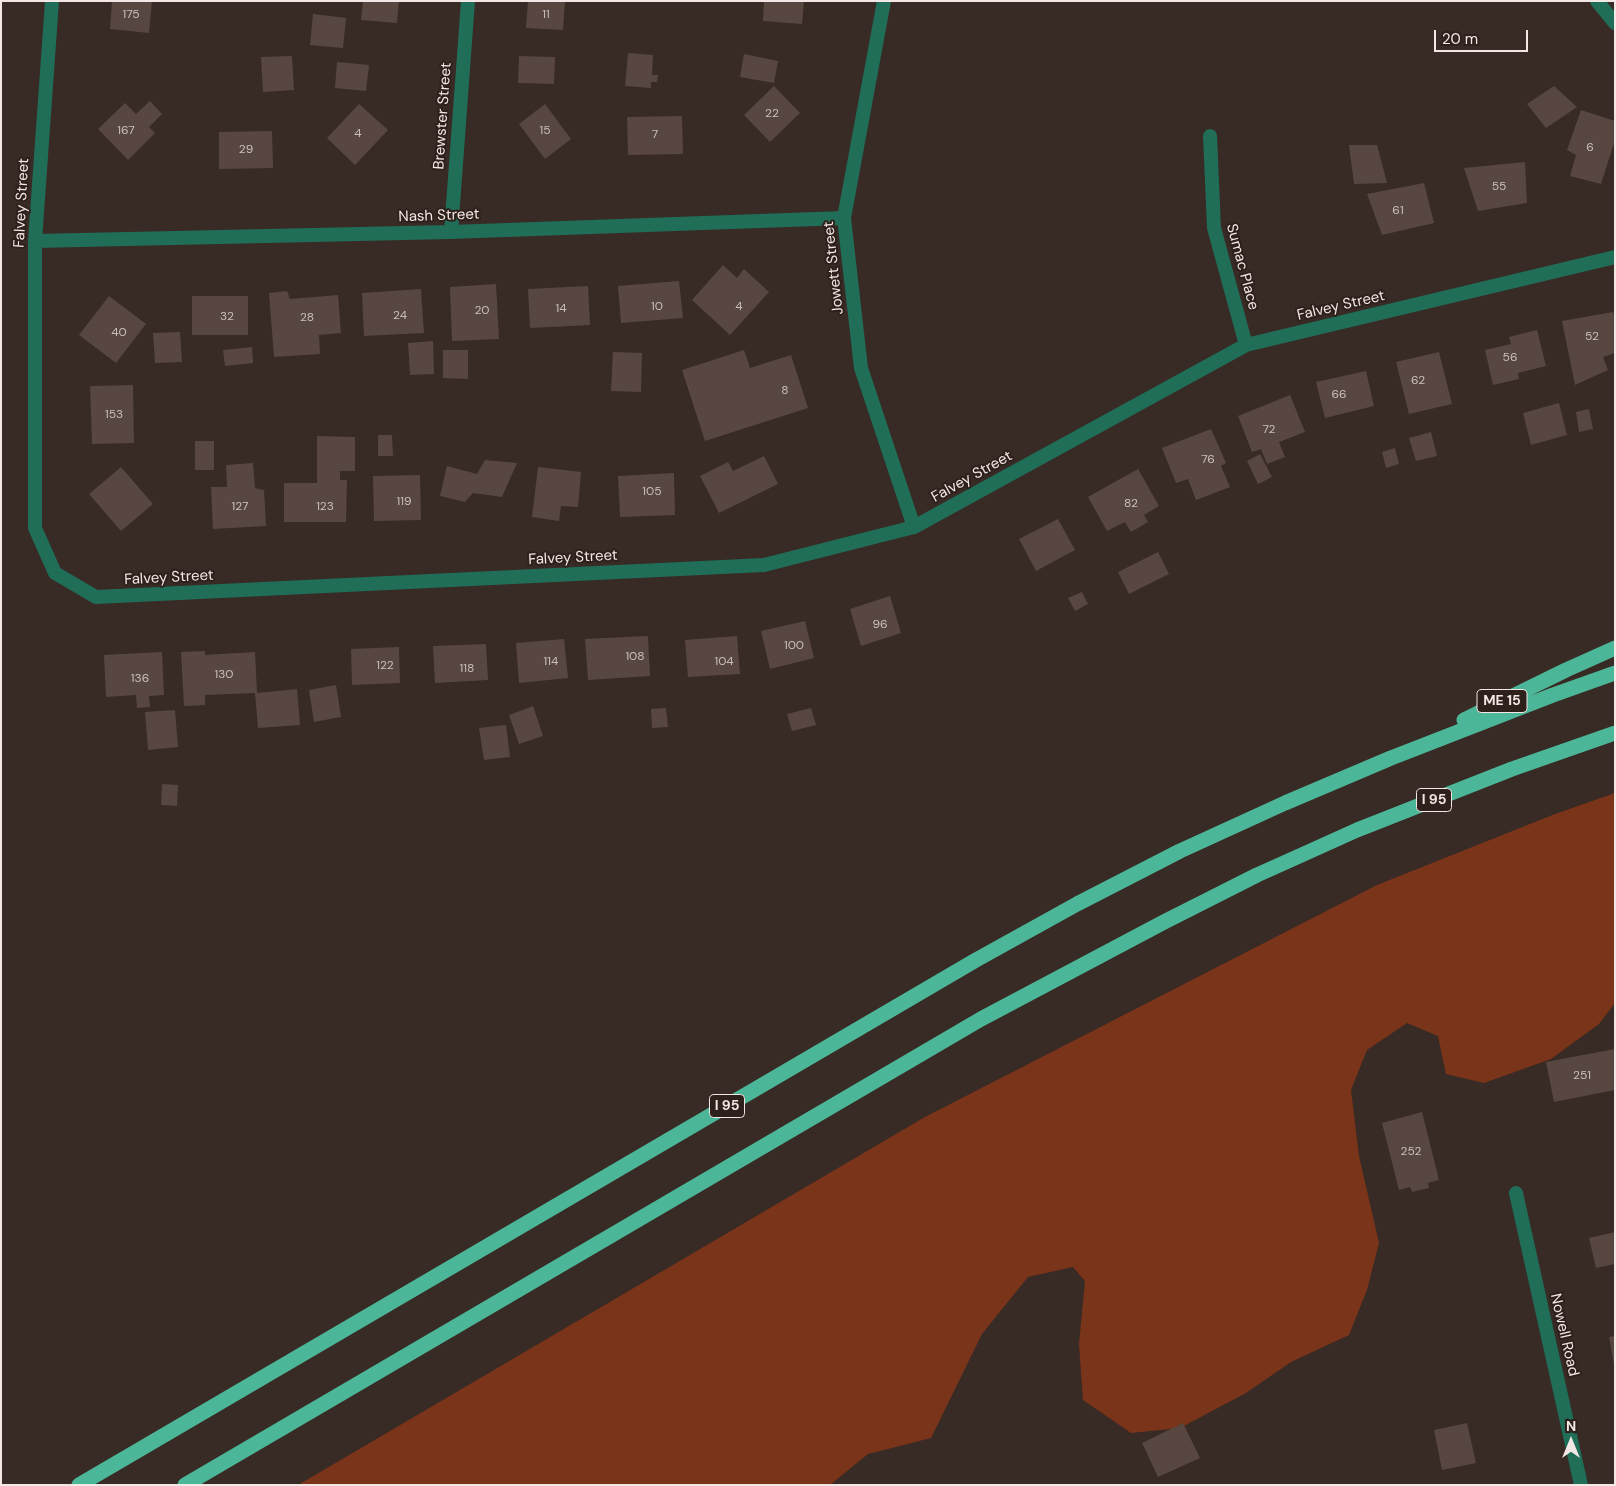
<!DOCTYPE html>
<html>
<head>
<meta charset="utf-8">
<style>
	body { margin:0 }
	#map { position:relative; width:1616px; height:1486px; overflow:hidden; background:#382a24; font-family:"DM Sans",sans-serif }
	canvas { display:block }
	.frame { position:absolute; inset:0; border:2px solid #f2e7e4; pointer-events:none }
	.north { position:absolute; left:1546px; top:1416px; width:50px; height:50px; -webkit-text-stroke:4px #2e201b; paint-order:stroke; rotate:0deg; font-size:14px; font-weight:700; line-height:20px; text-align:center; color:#f2e7e4 }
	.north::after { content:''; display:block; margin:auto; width:18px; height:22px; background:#f2e7e4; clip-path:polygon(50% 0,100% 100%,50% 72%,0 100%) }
	.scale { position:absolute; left:1434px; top:30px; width:94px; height:22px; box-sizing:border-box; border:2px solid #f2e7e4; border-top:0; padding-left:6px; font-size:15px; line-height:18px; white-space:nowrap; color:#f2e7e4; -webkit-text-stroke:4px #2e201b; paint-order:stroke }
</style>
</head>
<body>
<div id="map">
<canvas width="1616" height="1486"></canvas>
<div class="frame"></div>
<div class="north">N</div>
<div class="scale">20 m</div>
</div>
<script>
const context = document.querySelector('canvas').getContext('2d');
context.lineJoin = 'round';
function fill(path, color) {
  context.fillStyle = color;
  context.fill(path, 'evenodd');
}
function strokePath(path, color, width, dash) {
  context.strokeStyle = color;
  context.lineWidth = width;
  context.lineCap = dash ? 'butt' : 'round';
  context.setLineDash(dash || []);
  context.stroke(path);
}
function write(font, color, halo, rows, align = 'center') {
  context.font = font + ' "DM Sans",sans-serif';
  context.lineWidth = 4;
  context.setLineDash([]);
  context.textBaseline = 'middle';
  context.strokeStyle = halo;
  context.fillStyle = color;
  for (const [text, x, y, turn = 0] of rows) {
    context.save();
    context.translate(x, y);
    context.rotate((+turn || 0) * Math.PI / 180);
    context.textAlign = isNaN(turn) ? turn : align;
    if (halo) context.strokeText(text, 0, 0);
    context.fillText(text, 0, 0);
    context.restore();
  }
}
fill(new Path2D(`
	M1615,793V1003L1599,1024L1551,1059L1484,1083L1446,1074L1438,1036L1407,1023L1367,1050L1351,1090L1359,1156L1379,1243L1367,1290L1349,1335L1291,1362L1246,1393L1180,1428L1131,1433L1083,1400L1079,1344L1085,1281L1073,1267L1028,1277L982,1334L931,1438L868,1454L830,1485H298L925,1117L1377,885L1555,814Z`), '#7a341a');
fill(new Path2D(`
	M112,1H152L149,33L110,29Z
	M363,1H399L397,23L361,20Z
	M528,1H565L563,30L526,28Z
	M764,1H804L802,24L763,21Z
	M313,14L346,18L343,48L310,45Z
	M628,53L653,55L652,75H658L657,82H651V88L625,86Z
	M744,54L778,61L774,83L740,77Z
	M292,56L294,90L263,92L261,57Z
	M519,56L555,57L554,84L518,83Z
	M337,62L369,65L366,91L335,88Z
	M774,86L800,113L770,142L744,115Z
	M1554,86L1577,107L1546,128L1527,104Z
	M150,101L162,114L149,127L155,133L128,160L98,129L125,103L136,114Z
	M359,104L388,130L355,165L327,138Z
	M545,104L571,139L545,159L519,124Z
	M1581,110L1615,121V140L1601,184L1570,176L1576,155L1567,150Z
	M682,116L683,154L628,155L627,117Z
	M272,131L273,168L219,169V132Z
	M1349,145H1377L1387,183L1354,184Z
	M1525,162L1527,203L1478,211L1464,168Z
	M1424,183L1434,223L1382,235L1367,194Z
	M723,265L737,278L744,269L769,292L730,335L692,300Z
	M679,281L683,318L621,323L618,286Z
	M496,284L499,339L452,341L450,287Z
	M588,286L590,325L530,328L528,289Z
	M421,289L424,333L364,336L362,293Z
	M287,291L290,299L338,295L341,333L319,335L320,354L274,357L269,293Z
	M109,296L146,324L116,363L79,335Z
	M192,296H248V335H192Z
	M1613,312L1615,317V353L1603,357L1608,370L1575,385L1562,321Z
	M1537,330L1546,366L1518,373L1519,379L1493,385L1485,350L1511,344L1509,337Z
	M180,332L182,362L155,363L153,333Z
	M433,341L434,374L410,375L408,343Z
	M252,347L253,363L225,366L223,350Z
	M443,350H468V379L443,378Z
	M744,350L750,368L791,355L808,408L705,441L682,370Z
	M613,352L642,353L641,392L611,391Z
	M1439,352L1452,404L1409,414L1396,362Z
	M1366,371L1374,406L1325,418L1316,382Z
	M133,385L134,443L92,444L90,386Z
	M1290,395L1305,432L1279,442L1285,457L1267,464L1261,449L1252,452L1238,416Z
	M1559,403L1567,435L1531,445L1523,413Z
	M1589,409L1593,429L1579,432L1576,412Z
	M1211,429L1226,463L1221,466L1230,487L1196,500L1188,479L1176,483L1162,448Z
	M1431,432L1437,456L1416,461L1409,438Z
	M378,435H392L393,456H378Z
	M317,436L355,437V471H340V480H347L346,522H284V483H317Z
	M195,441H214V470H195Z
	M1395,448L1399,464L1386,468L1382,452Z
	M1260,454L1272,477L1258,484L1247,461Z
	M764,456L778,484L719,513L700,476L728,462L733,471Z
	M485,460L517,463L502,497L473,493L465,502L440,496L447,466L477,474Z
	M253,463L255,488L264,490L266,526L213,529L211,487H227L226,465Z
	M121,467L153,504L121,531L89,494Z
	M538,467L581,472L578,507L561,506L559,521L532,517Z
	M1138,469L1159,506L1144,515L1148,522L1131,532L1125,522L1107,531L1088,497Z
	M674,473L675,515L620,517L618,476Z
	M420,475L421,520L374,521L373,476Z
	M1058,519L1075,550L1036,571L1019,539Z
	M1158,552L1169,574L1129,594L1118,572Z
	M1082,592L1088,604L1075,611L1068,598Z
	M890,596L901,633L861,646L850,609Z
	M805,621L814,658L770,669L761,631Z
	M648,636L650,676L588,680L585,639Z
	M737,636L740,674L688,677L685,640Z
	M564,639L568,678L519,683L516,643Z
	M486,644L488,680L435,683L433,646Z
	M399,647L400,683L352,685L351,649Z
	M205,651V655L255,652L257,693L297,689L300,725L258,728L255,693L205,695V705L184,706L181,652Z
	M162,652L164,695L149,696L150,707L137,708L136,695L106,697L104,655Z
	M336,685L341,717L314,722L309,690Z
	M533,706L543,736L519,744L509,715Z
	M666,708L668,727L652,728L651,709Z
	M811,708L816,725L792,731L787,714Z
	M175,710L178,747L148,750L145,712Z
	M506,725L510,757L484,760L479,728Z
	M162,784L178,785L177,806L161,805Z
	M1615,1049V1090L1554,1102L1546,1062Z
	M1422,1112L1439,1180L1428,1183L1429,1188L1412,1192L1410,1187L1399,1190L1382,1123Z
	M1615,1232V1264L1596,1268L1589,1238Z
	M1615,1336V1364L1614,1365L1609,1337Z
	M1183,1423L1200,1458L1158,1477L1142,1443Z
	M1467,1423L1476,1463L1442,1470L1434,1430Z`), '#584741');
strokePath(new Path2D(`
	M52,1L35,241V528L55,573L96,597L764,565L914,527L1246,345L1615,257
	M884,1L844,218L861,368L914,527
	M1597,1L1615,23
	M1210,136L1214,228L1246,345
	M451,232L468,1
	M35,241L451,232L844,218
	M1516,1193L1581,1485`), '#206d58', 14);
strokePath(new Path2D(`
	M1464,720L1566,670L1615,648
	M79,1485L976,960L1077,904L1180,851L1285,803L1391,758L1553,695L1615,673
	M185,1485L981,1019L1164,922L1257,875L1306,853L1357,830L1512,769L1615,733`), '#4cb798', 15);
write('12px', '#ccbfbb', null, [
	["175",131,15],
	["11",546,15],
	["22",772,114],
	["167",126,131],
	["15",545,131],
	["4",358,134],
	["7",655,135],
	["6",1590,148],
	["29",246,150],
	["55",1499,187],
	["61",1398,211],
	["10",657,307],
	["4",739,307],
	["14",561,309],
	["20",482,311],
	["24",400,316],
	["32",227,317],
	["28",307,318],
	["40",119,333],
	["52",1592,337],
	["56",1510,358],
	["62",1418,381],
	["8",785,391],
	["66",1339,395],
	["153",114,415],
	["72",1269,430],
	["76",1208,460],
	["105",652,492],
	["119",404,502],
	["82",1131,504],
	["127",240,507],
	["123",325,507],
	["96",880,625],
	["100",794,646],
	["108",635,657],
	["114",551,662],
	["104",724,662],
	["122",385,666],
	["118",467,669],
	["130",224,675],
	["136",140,679],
	["251",1582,1076],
	["252",1411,1152]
]);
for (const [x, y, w] of [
	[1502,701,50],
	[1434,800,35],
	[727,1106,35]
]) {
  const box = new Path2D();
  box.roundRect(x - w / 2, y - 11.5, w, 23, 4);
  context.fillStyle = '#2e201b';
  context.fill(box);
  strokePath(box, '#f2e7e4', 1);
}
write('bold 14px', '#f2e7e4', null, [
	["ME 15",1502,701],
	["I 95",1434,800],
	["I 95",727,1106]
]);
write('15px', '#f2e7e4', '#2e201b', [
	["Brewster Street",443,116,-86],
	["Falvey Street",22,203,-87],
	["Nash Street",439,216,-2],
	["Sumac Place",1242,267,75],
	["Jowett Street",834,268,-96],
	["Falvey Street",1341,306,-13],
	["Falvey Street",972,477,-29],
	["Falvey Street",573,558,-3],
	["Falvey Street",169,578,-3],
	["Nowell Road",1564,1335,77]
]);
</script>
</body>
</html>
